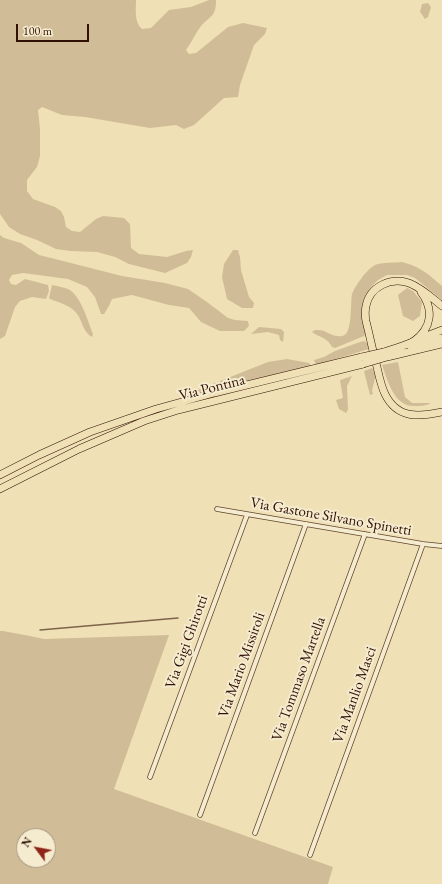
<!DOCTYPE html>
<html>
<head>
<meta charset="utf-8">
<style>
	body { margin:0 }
	#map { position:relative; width:442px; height:884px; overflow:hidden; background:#f0e0b5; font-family:"EB Garamond",serif }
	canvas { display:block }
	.north { position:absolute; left:16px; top:828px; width:40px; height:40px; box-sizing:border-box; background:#f5ebcf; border:1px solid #a7947e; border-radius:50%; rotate:302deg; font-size:11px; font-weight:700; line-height:16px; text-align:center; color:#311104 }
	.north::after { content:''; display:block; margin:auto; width:14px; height:18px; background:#8f2418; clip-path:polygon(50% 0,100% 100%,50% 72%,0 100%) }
	.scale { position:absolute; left:16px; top:24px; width:73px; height:18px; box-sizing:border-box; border:2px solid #311104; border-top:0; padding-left:5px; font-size:12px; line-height:14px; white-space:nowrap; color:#311104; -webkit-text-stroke:3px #f5ebcf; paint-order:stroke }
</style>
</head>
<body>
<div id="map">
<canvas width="442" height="884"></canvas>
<div class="north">N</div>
<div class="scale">100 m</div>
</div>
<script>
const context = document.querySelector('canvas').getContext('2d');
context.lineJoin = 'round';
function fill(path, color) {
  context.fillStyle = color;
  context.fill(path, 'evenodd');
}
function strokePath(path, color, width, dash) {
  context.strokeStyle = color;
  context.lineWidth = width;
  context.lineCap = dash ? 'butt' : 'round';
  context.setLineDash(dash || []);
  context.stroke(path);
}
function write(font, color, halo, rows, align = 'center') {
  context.font = font + ' "EB Garamond",serif';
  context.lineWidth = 4;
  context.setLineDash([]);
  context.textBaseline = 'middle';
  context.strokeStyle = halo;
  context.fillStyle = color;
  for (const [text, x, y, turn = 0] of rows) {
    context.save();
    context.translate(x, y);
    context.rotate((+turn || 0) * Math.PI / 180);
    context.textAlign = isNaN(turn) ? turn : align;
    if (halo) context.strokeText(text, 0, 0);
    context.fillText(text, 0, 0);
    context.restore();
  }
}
fill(new Path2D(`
	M0,0H136C136,10 134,22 142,29L151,28L169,10L191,7L209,0H216C216,17 211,15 201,26C195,34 191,43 186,50L189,54L196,53L228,27L243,23L267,28L265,34L254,45L240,85L238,97L224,98L194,125L184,129L176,125L150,128L85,117L62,115L42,107L38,110L40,129V156L37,167L27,180V191L33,199L55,207L61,211L64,217L66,227L72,231L80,232L96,219L103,216L124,218L130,224L131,248L139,254L167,257L186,251L193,250L191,257L187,263L165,273L129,264L115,257L97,252L71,251L56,249L37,240L20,234L9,227L0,214Z
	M428,3L431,7L428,17L425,19L420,12L422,4Z
	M0,235L4,238L21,243L39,255L63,261L122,276L165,283L188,289L207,302L228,318L235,320L248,321L249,326L244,331H220L201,322L189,308L169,305L132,295L112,299L109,306L104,314H101L95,297L87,287L68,279L23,273L12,275L9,280L11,284L16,285L25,279L48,285L49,291L46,299L32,297L20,301L15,307L5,336L0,339Z
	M233,250H238L240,257L241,270L249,297L254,303L253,308H242L227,299L222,277L224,264Z
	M402,262C421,267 428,274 442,286V300L415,278L407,275H387L378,280L371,287L364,300L363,314L366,332L364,336L335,348L332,347C327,337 320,338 312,332L315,330C318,330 322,330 324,331C330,334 335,337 342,336C353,335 350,303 352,294C355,286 367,269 375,265C382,262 395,263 402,262Z
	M52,285C57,286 63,287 68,289C81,295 88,322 93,334L92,337C84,333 82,322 78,315C72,306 61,303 50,299L49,298Z
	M407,288L413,291L422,302L420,316L413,321L403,316L398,295Z
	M259,327L281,329L284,332L283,342L280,340L279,335L268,332L251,334Z
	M364,341L369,344L372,348L316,365L314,360L324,357L335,351L360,342Z
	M287,359L309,363L311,366L200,392L195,391L268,362Z
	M398,362L405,397L412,403H431C426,406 421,406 415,406C394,407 388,381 382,365Z
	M372,368L376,375L372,390L373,394L370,395L364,371Z
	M352,376L347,386L348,410L346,413L339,409L336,400L343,398L340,380Z
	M0,631H3L30,636L44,639L169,635L114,789L333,867L328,884H0ZM24,836H48V860H24Z`), '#d0bd97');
strokePath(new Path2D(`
	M40,630L178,618`), '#7d634a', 1.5);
const street = new Path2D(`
	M217,509L423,544L442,546
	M150,777L247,515
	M200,815L306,524
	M255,833L365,534
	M310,855L423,544`);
const highway = new Path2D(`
	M442,306C432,298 422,288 409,283C391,277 370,286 366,306C365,311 365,316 366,321C370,337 373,352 377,367C379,376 381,386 385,394C397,419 419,417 442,412
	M416,340L442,330
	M410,345L442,338
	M384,352C394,348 406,346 414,341C432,328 434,309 421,292
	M387,357L442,344
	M0,475L39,455L90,432L156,409L214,393L362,357
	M0,489L79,449L144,421L178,410L363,364`);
strokePath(street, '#614530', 5.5);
strokePath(highway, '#311104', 8);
strokePath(street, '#f5ebcf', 4);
strokePath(highway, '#f0e0b5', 7);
const highwayBridge = new Path2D(`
	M362,357L384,352
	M363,364L387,357`);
strokePath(highwayBridge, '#311104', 8, []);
strokePath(highwayBridge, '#f0e0b5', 7);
write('15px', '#311104', '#f5ebcf', [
	["Via Pontina",212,388,-14],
	["Via Gastone Silvano Spinetti",331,517,10],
	["Via Gigi Ghirotti",187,642,-70],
	["Via Mario Missiroli",242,665,-70],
	["Via Tommaso Martella",299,679,-70],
	["Via Manlio Masci",355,695,-70]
]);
</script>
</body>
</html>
